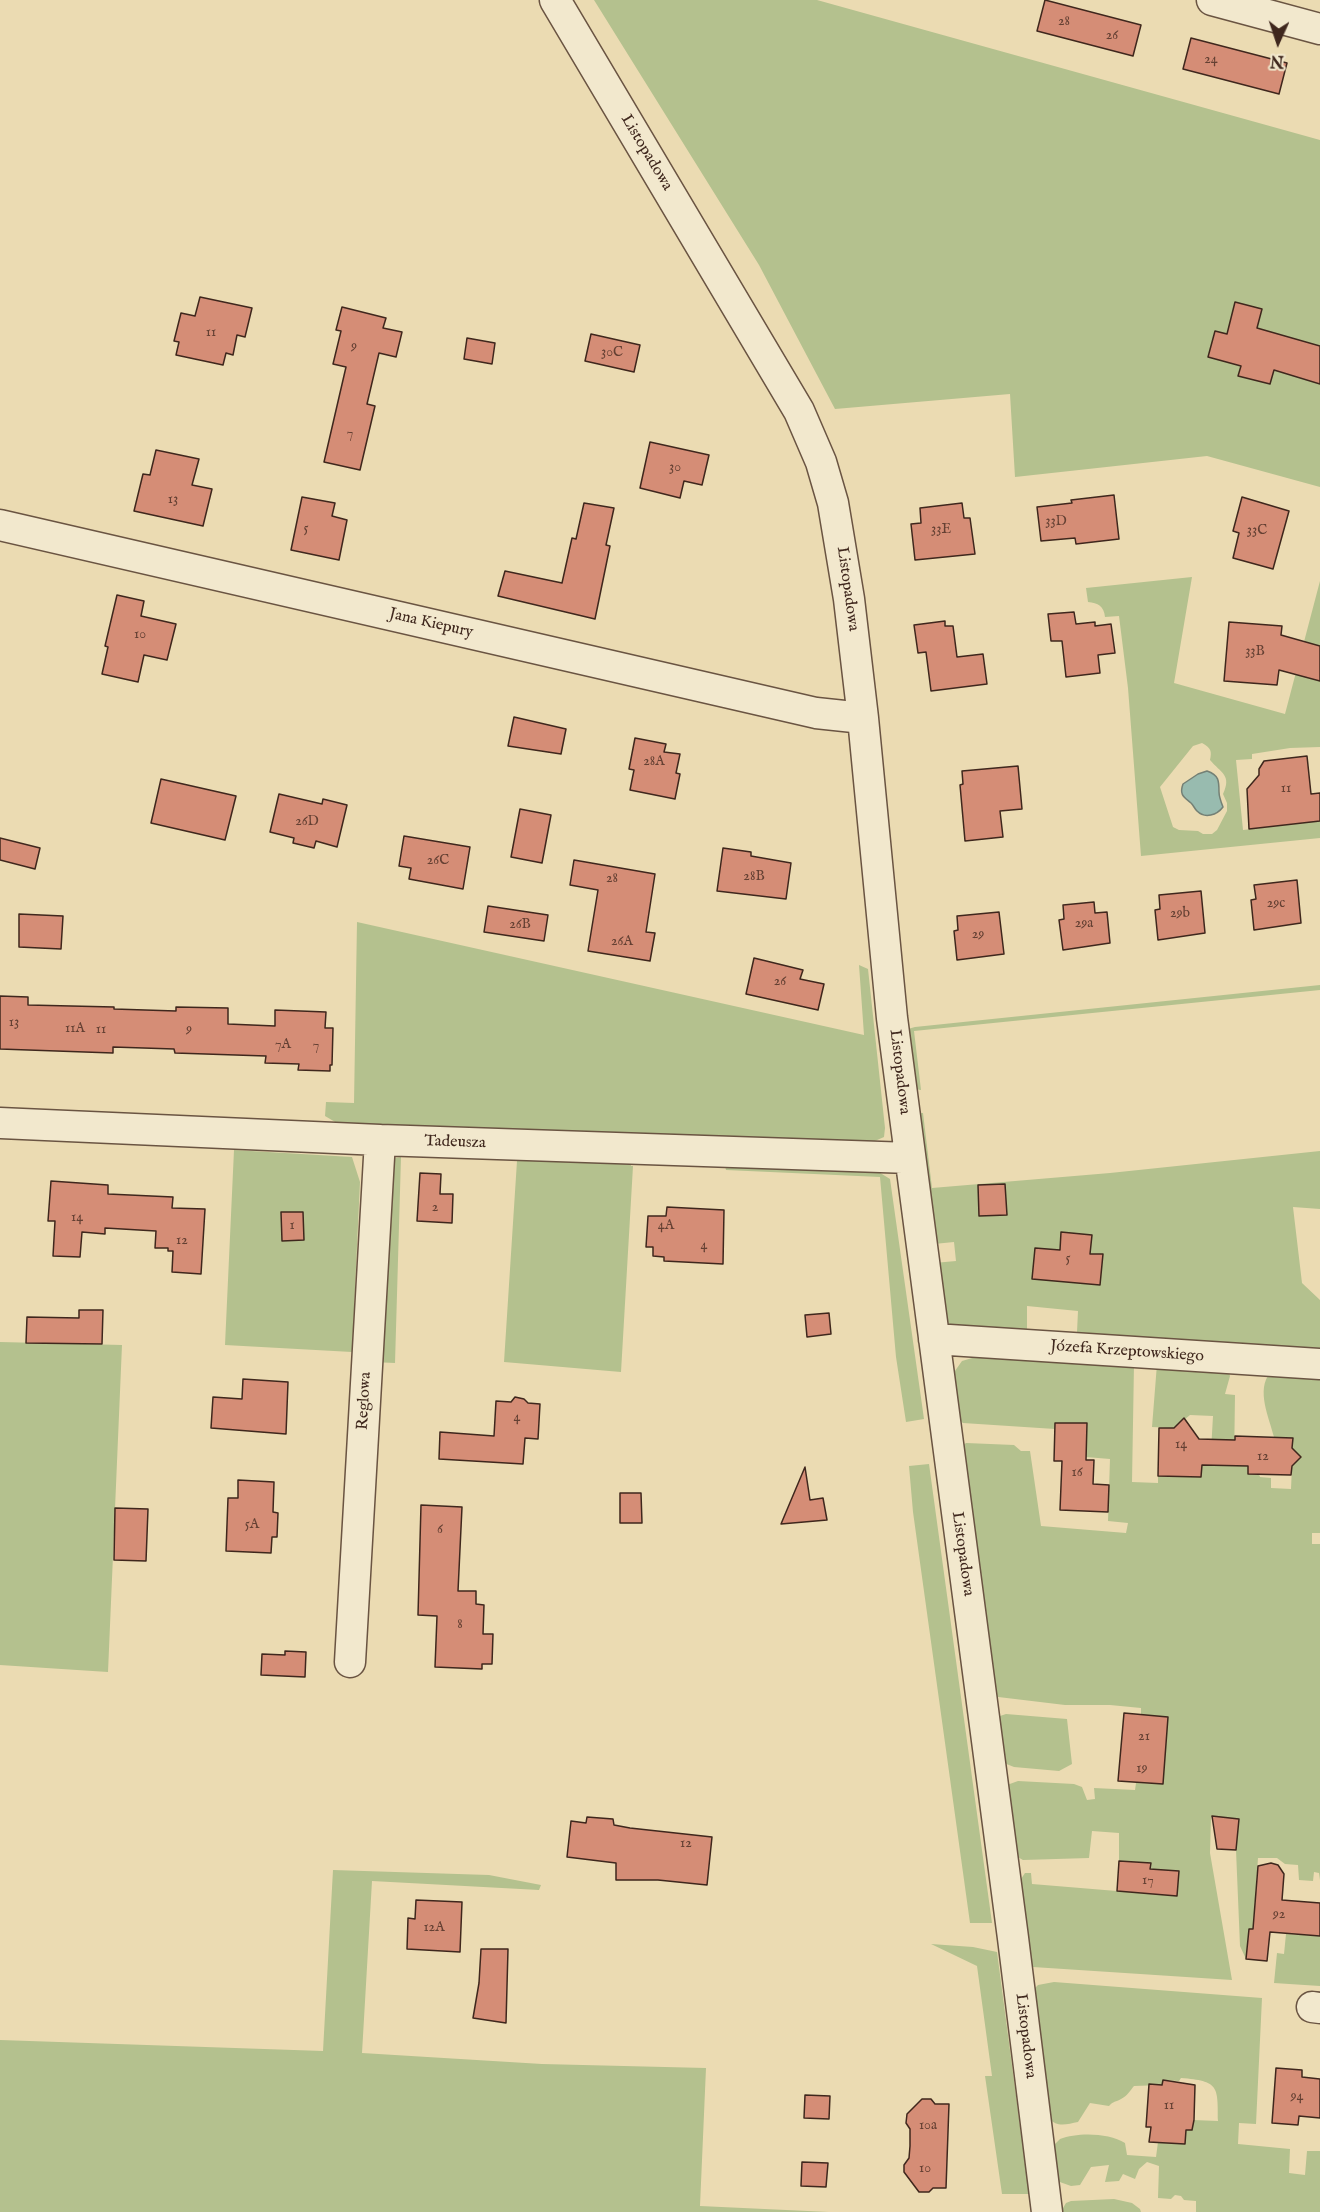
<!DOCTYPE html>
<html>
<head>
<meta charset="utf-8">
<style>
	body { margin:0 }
	#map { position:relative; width:1320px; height:2212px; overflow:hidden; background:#ebdbb2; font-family:"IM FELL English",serif }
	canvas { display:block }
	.north { position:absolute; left:1248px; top:12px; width:60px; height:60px; -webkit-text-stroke:4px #f2e8cd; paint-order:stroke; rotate:183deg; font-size:16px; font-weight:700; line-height:24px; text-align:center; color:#3f271d }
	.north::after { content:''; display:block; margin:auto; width:21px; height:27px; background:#3f271d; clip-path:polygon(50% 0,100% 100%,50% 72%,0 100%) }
</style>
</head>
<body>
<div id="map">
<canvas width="1320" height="2212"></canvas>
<div class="north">N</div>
</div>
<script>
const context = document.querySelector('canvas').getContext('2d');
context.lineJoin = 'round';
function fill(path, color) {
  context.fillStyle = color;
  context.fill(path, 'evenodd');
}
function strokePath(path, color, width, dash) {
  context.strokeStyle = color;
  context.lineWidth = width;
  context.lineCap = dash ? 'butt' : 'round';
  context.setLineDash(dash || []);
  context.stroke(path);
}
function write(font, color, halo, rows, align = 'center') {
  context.font = font + ' "IM FELL English",serif';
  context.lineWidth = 4.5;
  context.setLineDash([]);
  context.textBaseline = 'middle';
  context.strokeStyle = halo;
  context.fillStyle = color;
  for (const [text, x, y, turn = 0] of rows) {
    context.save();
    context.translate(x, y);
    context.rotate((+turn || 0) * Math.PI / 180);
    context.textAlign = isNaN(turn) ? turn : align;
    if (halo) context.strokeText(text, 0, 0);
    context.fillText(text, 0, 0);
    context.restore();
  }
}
fill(new Path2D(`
	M594,0H817L1320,140V487L1207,456L1015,477L1010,394L835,409L759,265Z
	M1192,577L1174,683L1285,714L1320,581V747L1290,748L1252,754V759L1236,760L1243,830L1320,821V838L1141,856L1128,688L1119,616L1105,617C1104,606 1098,603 1088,602L1086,588ZM1202,743C1211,748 1212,751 1210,760C1221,773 1232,775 1223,794L1227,803V811L1217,830L1212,834H1203L1198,831L1179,830L1173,827L1160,787L1193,746Z
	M357,922L864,1035L859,965L868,969L885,1128L884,1137L868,1144L342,1126L325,1116L326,1102L354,1103Z
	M1320,985V990L914,1031L921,1090L914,1089L908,1029L915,1027Z
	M914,1113H923L932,1188L1110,1173L1320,1151V1209L1293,1207L1302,1283L1320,1300V1352L1085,1338L1077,1332L1078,1311L1027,1306V1330L1024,1334L954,1328L946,1321L934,1263L956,1261L954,1242L934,1244Z
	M234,1150L352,1157L360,1182L352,1352L225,1345Z
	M520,1153L630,1158L631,1166H633L621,1372L504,1362L517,1161Z
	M401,1157L395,1363L372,1362L391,1159Z
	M724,1162L877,1171L890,1179L924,1419L906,1422L896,1357L880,1177L726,1170Z
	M0,1342L122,1345L108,1672L0,1665Z
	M979,1356L1134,1364L1132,1482L1158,1483V1476L1201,1477L1202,1451H1211L1213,1416L1190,1415L1174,1428L1152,1427L1157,1364L1227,1368L1230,1376L1225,1394L1235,1395L1234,1465L1248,1466V1474H1259L1260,1477L1271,1478V1488L1291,1489L1292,1466L1297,1461V1453L1292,1448V1438L1274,1437C1269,1417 1256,1390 1270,1373L1320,1376V1533H1312V1544H1320V1880L1319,1873L1314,1872L1313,1881L1299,1880L1298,1865L1285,1864L1277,1858H1258L1253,1929H1249L1246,1959L1240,1946L1236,1850L1239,1819L1211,1817L1210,1853L1232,1980L1033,1967L1028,1961L1019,1882L1025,1873H1031L1032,1884L1177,1896L1179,1871L1150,1869V1863L1119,1861V1833L1092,1831L1089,1858L1023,1860L1014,1855L1007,1785L1018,1781L1074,1784L1082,1787L1087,1800L1095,1799L1094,1788L1135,1790L1136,1783L1162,1784L1168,1718L1141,1715V1708L1110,1705H1065L990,1696L962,1446L966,1443L1014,1445L1021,1451H1030L1041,1526L1126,1533L1128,1523L1108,1521L1110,1459L1086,1457L1087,1423H1055V1429L963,1423L958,1419L950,1378L962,1361Z
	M929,1464L992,1923H970L913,1512L909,1466Z
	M1006,1714L1067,1719L1072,1764L1059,1771L1014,1767L1004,1763L997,1717Z
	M333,1870L489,1875L541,1885L539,1890L372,1881L362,2053L542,2064L706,2068L700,2206L829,2212H0V2040L323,2051Z
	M1286,1934L1320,1936V1986L1274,1983L1277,1953L1284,1954Z
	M931,1944L973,1947L997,1952L1029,2194H1002L985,2076H992L977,1966Z
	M1054,1982L1262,1998L1256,2124L1239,2123L1238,2144L1290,2149L1289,2173L1305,2175L1307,2151H1320V2212H1196V2201L1184,2200L1181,2196L1175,2195L1171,2199L1158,2198L1159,2166L1147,2162L1139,2169L1135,2179L1123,2174L1119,2181L1105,2182L1109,2165L1091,2167L1080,2185L1071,2186L1057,2181L1054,2145L1060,2139C1078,2132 1109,2133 1125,2143L1127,2155L1156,2157L1158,2142L1185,2144L1186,2130L1193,2120L1218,2121C1218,2086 1219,2081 1181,2078L1179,2081L1163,2080L1162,2085L1134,2086C1130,2091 1127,2096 1121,2099C1116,2102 1113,2101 1109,2106L1090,2103L1078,2122C1067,2124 1057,2128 1049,2118L1033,1990L1038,1985Z
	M1114,2199L1132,2203L1140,2209L1141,2212H1063V2208L1066,2203L1071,2201Z`), '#b4c18e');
const water = new Path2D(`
	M1207,771C1219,775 1219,781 1219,792C1219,797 1221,802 1223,807C1217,815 1205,819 1197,811C1194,808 1194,806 1191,803C1184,797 1179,795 1183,784L1198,774Z`);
fill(water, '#98bbaf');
strokePath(water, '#748075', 1.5);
const building = new Path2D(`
	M1045,0L1141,25L1133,56L1037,31Z
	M1191,38L1287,63L1279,94L1183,69Z
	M200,297L252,308L245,337L237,335L233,355L226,353L223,365L176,355L179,342L174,341L181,313L195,316Z
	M1235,302L1262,309L1257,328L1320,346V384L1274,370L1270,384L1238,376L1241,366L1208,357L1215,331L1227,334Z
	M342,307L386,318L383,328L402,332L396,357L379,353L367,404L375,406L360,470L324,462L346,367L333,364L341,331L336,330Z
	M591,334L640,345L634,372L585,361Z
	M467,338L495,343L492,364L464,359Z
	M650,442L709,455L702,485L684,481L680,498L640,488Z
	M156,450L199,459L192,485L212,489L203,526L134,511L143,474L150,475Z
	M1114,495L1119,539L1076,544L1075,538L1041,541L1037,507L1072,503L1071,500Z
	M302,497L335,503L332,516L347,520L339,560L291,550Z
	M1242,497L1289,511L1273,569L1233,558L1239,533L1233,531Z
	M584,503L614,508L606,545L610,546L595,619L498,596L505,571L562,583L572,538L576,539Z
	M962,503L964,518H970L975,554L915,560L911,524L921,523L920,508Z
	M117,595L144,601L141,616L176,624L167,660L144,655L138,682L102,674L108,647L105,646Z
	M1074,612L1076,624L1095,622V626L1111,624L1115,653L1098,655L1100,673L1066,677L1062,641H1051L1048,614Z
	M945,621V626H953L957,657L983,654L987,684L931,691L926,652L918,653L914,625Z
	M1229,622L1282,626L1281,635L1320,646V681L1279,670L1277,685L1224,681Z
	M514,717L566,729L561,754L508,746Z
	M635,738L666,744L664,752L680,754L676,773L680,774L675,799L630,790L634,770L629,769Z
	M1307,756L1311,794L1320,793V821L1249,829L1247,789L1259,775V769L1264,761Z
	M1018,766L1022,809L1000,811L1003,837L965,841L960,785L963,784L962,771Z
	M161,779L236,796L225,840L151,823Z
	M279,794L322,804L323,799L347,805L337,847L316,841L314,848L293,843L294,838L270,832Z
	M520,809L551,815L542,863L511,857Z
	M404,836L470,847L463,889L409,879L411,868L399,866Z
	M0,838L40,848L35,869L0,860Z
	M723,848L751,852V856L791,863L786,899L717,891Z
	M574,860L655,874L646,932L655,933L650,961L588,951L598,890L570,885Z
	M1297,880L1301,923L1254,930L1251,900L1256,899L1254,885Z
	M1201,891L1205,933L1158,940L1155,910L1160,909L1159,895Z
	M1094,902L1095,913L1107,912L1110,943L1063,950L1059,920L1064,919L1063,905Z
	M488,906L548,915L544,941L484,932Z
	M999,912L1004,954L957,960L954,931L958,930L957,916Z
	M19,914L63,916L61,949L19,947Z
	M754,958L803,970L800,979L824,984L818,1010L746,994Z
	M0,996L28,997V1005L114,1007V1009L176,1011V1007L228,1008V1024L275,1026V1010L326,1012L325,1028H333L332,1065H330V1071L298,1070L299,1064L265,1063L266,1056L175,1053L174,1049L113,1047V1053L0,1049Z
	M420,1173L441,1174L440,1194H453L452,1223L417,1221Z
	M51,1181L108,1185V1194L173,1197L172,1208L205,1209L201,1274L172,1272L173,1251H168V1248H155L156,1231L105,1228V1234L82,1232L80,1257L53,1256L55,1221H48Z
	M1005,1184L1007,1215L979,1216L978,1185Z
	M667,1207L724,1210L723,1264L664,1261V1257L653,1256V1247H646L648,1216H666Z
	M281,1212H303L304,1240L282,1241Z
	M1061,1232L1092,1235L1090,1254H1103L1100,1285L1032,1279L1035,1248L1060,1250Z
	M79,1310H103L102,1344L26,1343L27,1317L79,1318Z
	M829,1313L831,1334L807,1337L805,1315Z
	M243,1379L288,1382L286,1434L211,1428L213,1397L242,1399Z
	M515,1397L524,1399L528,1403L540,1404L538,1439L525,1438L523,1464L439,1459L440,1432L494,1436L496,1401L511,1402Z
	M1184,1418L1199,1439L1235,1440V1436L1293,1438L1292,1448L1301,1457L1292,1466L1291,1475L1248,1474V1466L1202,1465L1201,1477L1158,1476L1159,1428H1174Z
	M1055,1423H1087L1086,1460H1094L1093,1484L1109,1485L1108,1512L1060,1510L1062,1461H1054Z
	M805,1467L810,1500L823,1498L827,1520L781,1524Z
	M238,1480L274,1482L273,1512L278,1513L277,1537H272L271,1553L226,1551L228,1498H238Z
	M620,1493H641L642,1523H620Z
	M421,1505L462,1507L458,1591H476V1604L484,1605L483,1634H493L492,1664H482V1669L435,1667L437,1616L418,1615Z
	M115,1508L148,1509L146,1561L114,1560Z
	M285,1651L306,1652L305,1677L261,1675L262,1654L285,1655Z
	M1124,1713L1168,1717L1163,1784L1118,1781Z
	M1212,1816L1239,1819L1236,1850L1217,1849Z
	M587,1817L613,1819L614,1825L630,1828L712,1837L707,1885L658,1880H616V1863L567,1857L571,1821L586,1823Z
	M1119,1861L1151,1863L1150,1869L1179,1871L1177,1896L1117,1891Z
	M1271,1863L1278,1865L1284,1874L1282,1900L1320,1903V1936L1270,1932L1267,1961L1246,1959L1249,1929H1253L1258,1866Z
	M416,1900L462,1902L460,1952L407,1949L408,1918L415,1919Z
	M481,1949H508L506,2023L473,2018L479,1983Z
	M1276,2068L1302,2070V2077L1320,2079V2118L1299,2116L1298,2125L1272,2123Z
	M1163,2080L1195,2085L1194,2120L1192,2130H1186L1185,2144L1149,2142L1151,2127H1146L1149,2084L1162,2085Z
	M805,2095L830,2096L829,2119L804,2118Z
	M922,2099H931L935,2104H949L946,2188H933L929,2192H919L904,2172V2165L909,2158L910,2146V2129L906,2123L907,2114Z
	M802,2162L828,2163L826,2187L801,2186Z`);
fill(building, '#d58d76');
strokePath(building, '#3f271d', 1.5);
const minor = new Path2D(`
	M555,0L799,411L821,462L833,503L849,599L863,718L892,1018L1013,1938L1047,2212
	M1212,0L1320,29
	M0,525L816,713L863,718
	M0,1123L380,1140L910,1158
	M934,1339L1320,1364
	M350,1662L380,1140
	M1312,2007L1320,2008`);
strokePath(minor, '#6a5442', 33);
strokePath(minor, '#f2e8cd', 30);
write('14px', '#644033', null, [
	["28",1064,22],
	["26",1112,36],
	["24",1211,60],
	["11",211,333],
	["9",354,347],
	["30C",612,353],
	["7",350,434],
	["30",675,468],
	["13",173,500],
	["33D",1056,522],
	["5",306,529],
	["33E",941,530],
	["33C",1257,531],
	["10",140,635],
	["33B",1255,652],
	["28A",654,762],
	["11",1286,789],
	["26D",307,822],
	["26C",438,861],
	["28B",754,877],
	["28",612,879],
	["29c",1276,904],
	["29b",1180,914],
	["29a",1084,924],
	["26B",520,925],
	["29",978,935],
	["26A",622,942],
	["26",780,982],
	["13",14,1023],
	["11A",75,1029],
	["11",101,1030],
	["9",189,1030],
	["7A",283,1045],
	["7",316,1046],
	["2",435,1208],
	["14",77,1218],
	["1",292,1226],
	["4A",666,1226],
	["12",182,1241],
	["4",704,1246],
	["5",1068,1259],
	["4",517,1418],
	["14",1181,1445],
	["12",1263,1457],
	["16",1077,1473],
	["5A",252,1525],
	["6",440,1530],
	["8",460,1625],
	["21",1144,1737],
	["19",1142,1769],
	["12",686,1844],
	["17",1148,1881],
	["92",1279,1915],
	["12A",434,1928],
	["94",1297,2097],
	["11",1169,2106],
	["10a",928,2126],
	["10",925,2169]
]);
write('16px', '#3f271d', '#f2e8cd', [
	["Listopadowa",646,153,59],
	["Listopadowa",847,589,82],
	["Jana Kiepury",431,624,13],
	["Listopadowa",899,1072,83],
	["Tadeusza",455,1143,2],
	["Józefa Krzeptowskiego",1127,1352,4],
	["Reglowa",365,1401,-87],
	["Listopadowa",962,1554,82],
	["Listopadowa",1025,2036,83]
]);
</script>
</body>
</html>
